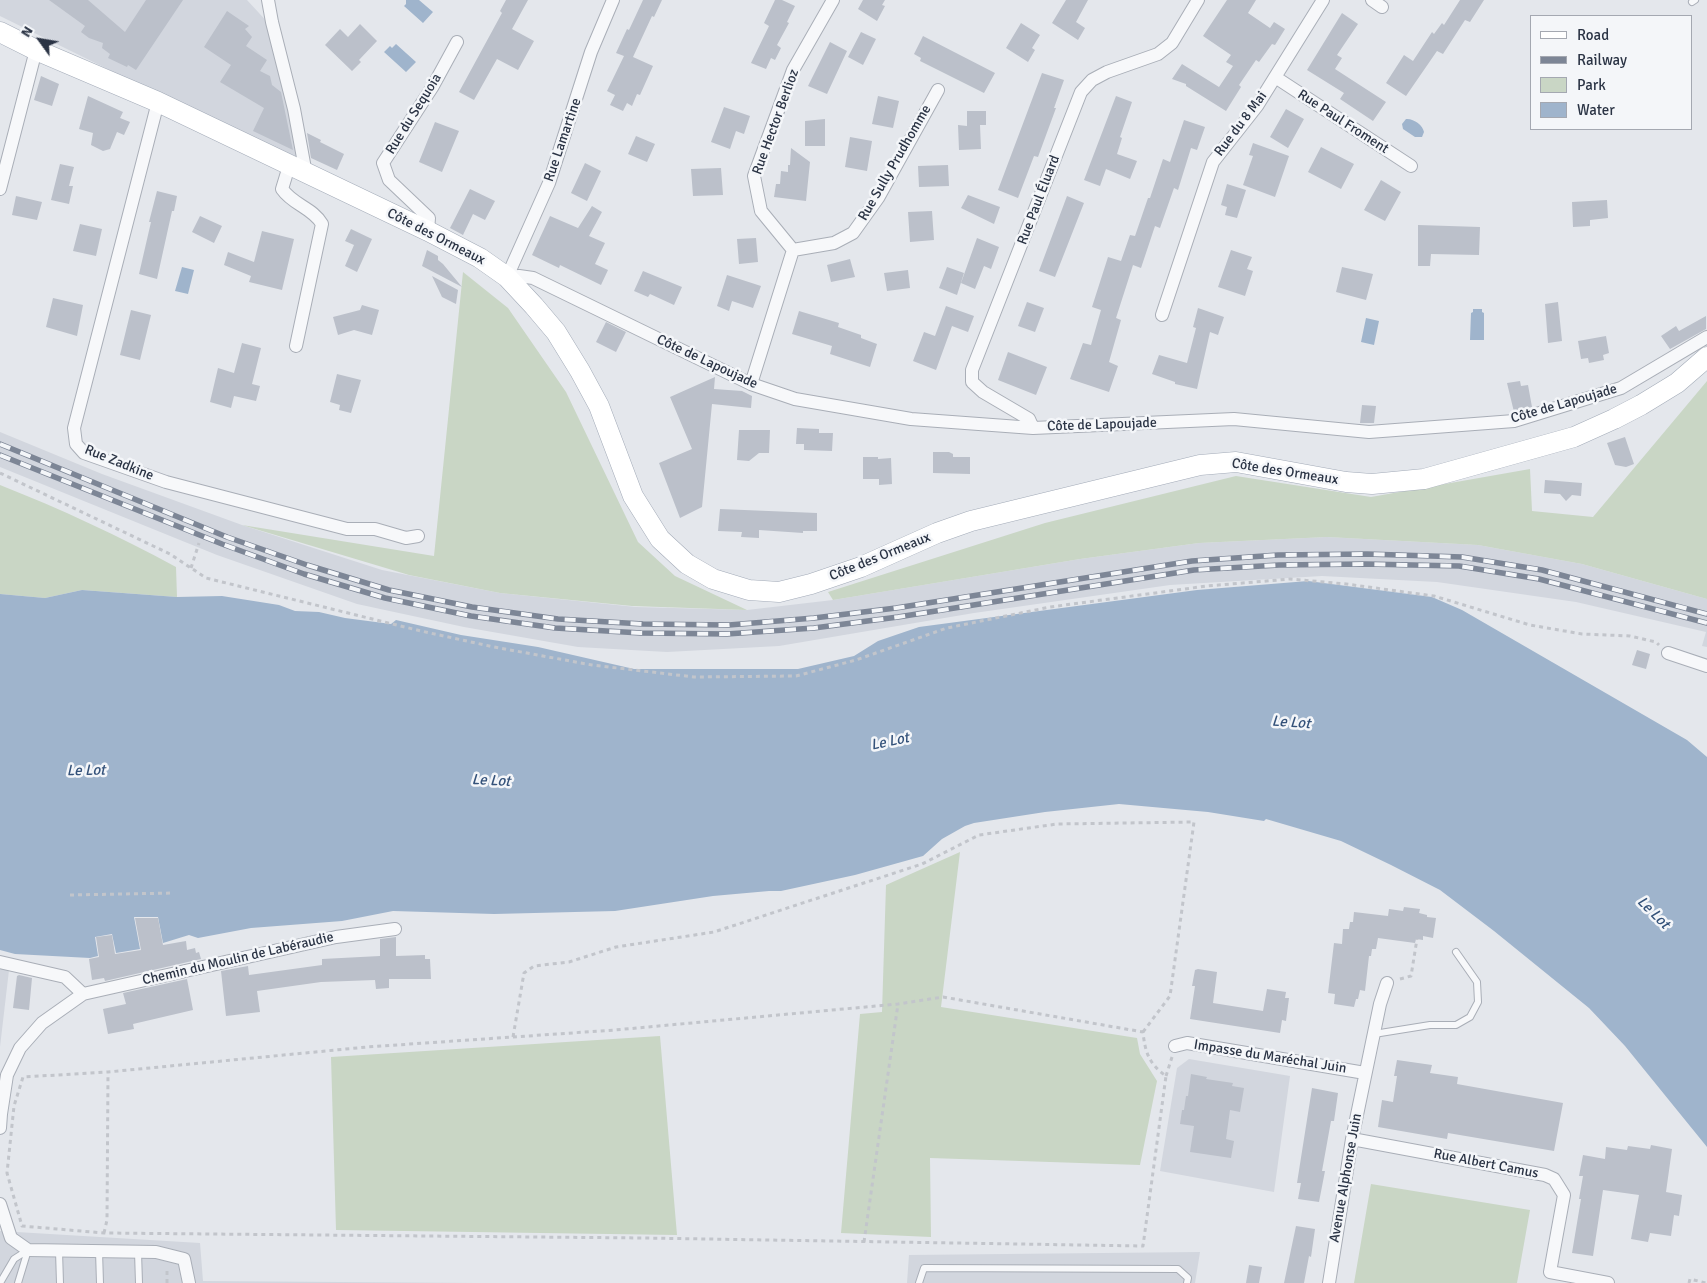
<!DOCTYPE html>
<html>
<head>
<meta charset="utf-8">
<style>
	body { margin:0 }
	#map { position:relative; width:1707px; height:1283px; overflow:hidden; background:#e4e7ec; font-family:Signika,sans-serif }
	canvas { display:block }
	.legend { position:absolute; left:1530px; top:15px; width:162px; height:115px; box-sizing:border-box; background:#f4f6f9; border:1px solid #a4a8b1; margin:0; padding:6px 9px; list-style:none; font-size:15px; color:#2b3445 }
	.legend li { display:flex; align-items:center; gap:10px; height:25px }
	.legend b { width:25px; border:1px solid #a4a8b1 }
	.north { position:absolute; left:15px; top:15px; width:50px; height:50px; -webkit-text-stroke:4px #f4f6f9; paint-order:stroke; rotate:302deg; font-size:14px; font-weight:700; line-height:20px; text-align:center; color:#2b3445 }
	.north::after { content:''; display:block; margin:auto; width:18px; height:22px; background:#2b3445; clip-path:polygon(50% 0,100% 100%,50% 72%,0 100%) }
</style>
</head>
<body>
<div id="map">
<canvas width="1707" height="1283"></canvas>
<ul class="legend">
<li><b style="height:6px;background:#fff"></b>Road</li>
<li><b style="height:6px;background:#7d8696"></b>Railway</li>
<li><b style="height:14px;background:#c9d6c5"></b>Park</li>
<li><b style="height:14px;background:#9fb4cc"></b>Water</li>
</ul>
<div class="north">N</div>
</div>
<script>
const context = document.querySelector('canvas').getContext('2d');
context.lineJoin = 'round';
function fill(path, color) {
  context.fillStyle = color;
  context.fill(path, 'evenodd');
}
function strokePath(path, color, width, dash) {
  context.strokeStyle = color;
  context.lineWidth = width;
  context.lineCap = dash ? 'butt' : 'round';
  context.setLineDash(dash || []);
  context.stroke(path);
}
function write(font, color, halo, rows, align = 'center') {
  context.font = font + ' Signika,sans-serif';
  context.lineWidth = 5;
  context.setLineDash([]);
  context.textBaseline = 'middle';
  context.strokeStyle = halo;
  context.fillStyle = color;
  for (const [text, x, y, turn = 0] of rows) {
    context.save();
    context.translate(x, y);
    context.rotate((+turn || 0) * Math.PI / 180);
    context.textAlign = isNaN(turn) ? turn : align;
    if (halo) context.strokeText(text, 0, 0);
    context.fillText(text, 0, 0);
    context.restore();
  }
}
fill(new Path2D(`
	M0,0H247L271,26L302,165L0,16Z
	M0,432L102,474L242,525L382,570L500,593L636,607L747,610L833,600L1080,559L1199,543L1327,537L1478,545L1582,564L1707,599V647L1702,646L1706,632L1576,602L1437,582L1322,576L1170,585L974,613L779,646L667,652L578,647L464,627L357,604L217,555L0,467Z
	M0,968L9,970L0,1047Z
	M1189,1059L1290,1076L1274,1192L1160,1171L1177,1068Z
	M0,1231L200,1243L203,1281L475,1283H0Z
	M1200,1252L1195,1283H907L909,1255Z`), '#d2d6de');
fill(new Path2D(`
	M463,272L508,308L566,392L638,542L675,576L747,610L632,606L500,593L409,575L242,525L434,556Z
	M1707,381V599L1582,564L1478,545L1327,537L1199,543L1080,559L833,600L828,592L1045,523L1236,476L1371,497L1530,469L1532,511L1593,517Z
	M0,485C61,509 119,536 176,567L177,597L82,590L45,598L0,594Z
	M960,852L941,1007L1137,1038L1140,1054L1157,1081L1140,1165L930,1158L931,1237L841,1233L860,1014L882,1012L886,885Z
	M660,1036L677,1235L336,1230L331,1057Z
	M1371,1184L1530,1210L1517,1283H1354Z`), '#c9d6c5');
fill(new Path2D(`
	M406,0H419L433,12L423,23L404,6L406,4Z
	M396,44L416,62L406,72L384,52L390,46L392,48Z
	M1406,119C1413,118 1423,125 1424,132L1422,137H1415L1403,129L1402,124Z
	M182,267L194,270L188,294L175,291Z
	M1473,309H1482V312L1484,313V340H1470L1471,313L1473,312Z
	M1366,318L1379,321L1374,345L1361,342Z
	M1308,581L1432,597L1462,610L1687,740L1707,757V1147L1625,1046L1589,1008L1494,931L1440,890L1391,865L1341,841L1266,819L1264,821L1208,812L1119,804L1045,812L974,823L965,826L942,839L923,856L855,875L781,891H769L713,896L615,911L494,914L393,911L342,921L251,928L198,938L189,935L163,943L158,917H134L140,949L116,953L112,934L95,937L98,956L90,958L15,954L0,950V594L45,598L82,590L177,597L222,596L279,605L295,611L319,612L345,618L391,624L396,620L461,635L538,647L634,669H798L854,656L878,641L919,627L1197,590Z`), '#9fb4cc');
fill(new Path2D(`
	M49,0H88L125,32L146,0H183L136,70L128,65L127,67L108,58L110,54L102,48L103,43L89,38L81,32L85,26Z
	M506,0H528L512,29L534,41L518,70L497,59L474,100L459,92L502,13L500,11Z
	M643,0H662L654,17L652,16L633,57L653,66L640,95L637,94L632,106L627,103L623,111L610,105L615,95L607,91L624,56L616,53L627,29L629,30Z
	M775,0H782L795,6L787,22L789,23L777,45L781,48L775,60L771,58L766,69L751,63L769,26L764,23Z
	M863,0H885L882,5L885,6L877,21L858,9Z
	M1066,0H1088L1076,22L1085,28L1078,40L1052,23Z
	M1227,0H1256L1248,13L1270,28L1274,22L1285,29L1275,45L1272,44L1259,62L1256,60L1239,85L1241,87L1226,111L1186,86V84L1172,79L1182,64L1219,87L1233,66L1226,62L1231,55L1203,36Z
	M1460,0H1484L1470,22L1465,20L1443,54L1437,51L1406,96L1386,83L1404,55L1413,61L1432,32L1434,34L1442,23L1444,25Z
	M227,11L249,26L245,29L252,37L246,46L267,60L260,71L270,76L272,85L281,92L293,150L253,131L264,108L220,82L231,65L204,47Z
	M1342,13L1358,24L1337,55L1342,58L1335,69L1386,102L1373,121L1340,99L1344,93L1307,70Z
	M1021,23L1040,35L1032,48L1035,50L1028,62L1006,48Z
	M360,24L377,41L359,60L361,62L352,71L325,45L340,29L348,37Z
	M861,32L876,39L863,65L848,57Z
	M923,36L995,73L984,93L920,61L921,58L914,54Z
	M830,42L847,51L827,94L808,86Z
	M1042,73L1064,80L1054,108H1056L1038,157L1034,156L1018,198L998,190Z
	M41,76L59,84L52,106L34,100Z
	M88,96L123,112L120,118L130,122L124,135L117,132L110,149L103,151L91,145L93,133L79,129Z
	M878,96L899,101L893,128L872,124Z
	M1116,96L1132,102L1120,137L1122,138L1117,154L1137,161L1130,179L1106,169L1100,186L1084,180Z
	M724,107L750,116L744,134L736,131L730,149L711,142Z
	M1286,109L1304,119L1288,148L1270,137Z
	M967,111H986V125H980L981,149L959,150L958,125L967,126Z
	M825,119V146H805V121Z
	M1184,120L1205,127L1197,150L1191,148L1178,190L1174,188L1160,228L1155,226L1141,268L1133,265L1116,318L1121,320L1109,362L1118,366L1109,392L1070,379L1083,343L1091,345L1101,310L1092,307L1108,257L1121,261L1130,235L1135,236L1148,198H1150L1163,159L1170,162Z
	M435,122L459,131L442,172L419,162Z
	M307,133L321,140L320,142L344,154L337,170L311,158Z
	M636,136L655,144L647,162L628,154Z
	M850,137L872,141L867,171L845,167Z
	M1253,143L1289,156L1275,197L1243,185L1253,156L1249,155Z
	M1321,147L1354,164L1341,189L1308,172Z
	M791,148L810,162L806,201L774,197L776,184H780L781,171L788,172V165H790Z
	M585,163L601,171L587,201L571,193Z
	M60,164L74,167L69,186H73L69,204L51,200Z
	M948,165L949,186L919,187L918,166Z
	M721,168L723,195L693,196L691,169Z
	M1381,180L1401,192L1385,221L1364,210Z
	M1227,184L1246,190L1237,218L1225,215L1227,207L1221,205Z
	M470,189L495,201L485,220L473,214L463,235L450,228Z
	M157,191L177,196L174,211H172L157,279L139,274L151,222H149Z
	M968,195L1000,207L994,224L961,208Z
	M16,196L42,202L37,220L12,215Z
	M1067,196L1084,203L1055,277L1039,271Z
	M1607,200L1608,218L1590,220V226L1573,227L1572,202Z
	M592,206L602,212L589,236L605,243L595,264L608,270L601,285L560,265L559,268L532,255L550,216L578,228Z
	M932,211L934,240L910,242L908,212Z
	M200,216L222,226L214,243L192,232Z
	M80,224L102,229L96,256L73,251Z
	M1418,225L1480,227L1479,255L1431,254L1430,266H1418Z
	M351,229L372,239L357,272L345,266L354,245L345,241Z
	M262,231L294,239L282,290L249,282L251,276L224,265L228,252L254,262Z
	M756,238L758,262L739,264L737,239Z
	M977,238L999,247L991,269L984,266L975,289L961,283Z
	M427,250L438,256V260L443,264L462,287L422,266Z
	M1231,250L1252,257L1247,269L1253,271L1245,296L1218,287Z
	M850,259L855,277L831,282L827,265Z
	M947,267L964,273L957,295L939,288Z
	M1342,267L1373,274L1366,300L1336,292Z
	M908,270L910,288L887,291L884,273Z
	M643,271L682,287L674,305L650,294L648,297L634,291Z
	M727,275L761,286L753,308L732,301L729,311L717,306Z
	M432,276L458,290L456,304L442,297Z
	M53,298L83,305L77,336L46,327Z
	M1027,302L1044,308L1035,332L1018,326Z
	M1558,302L1562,341L1548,343L1545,304Z
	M362,305L379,310L372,335L354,330L338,335L333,317L360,310Z
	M946,306L974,316L968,332L952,326L936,370L913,361L924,332L935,336Z
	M1198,308L1224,317L1218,335L1210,332L1197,389L1175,384V382L1152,374L1159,355L1187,363L1196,328L1193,327Z
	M131,310L151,315L140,360L120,355Z
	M799,311L839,323L838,327L861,335V338L877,344L870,367L830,354L832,346L792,334Z
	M1706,316V329L1670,349L1661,336L1676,326L1679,331Z
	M606,322L626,332L616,352L596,342Z
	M1606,336L1609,353L1603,355L1604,360L1589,363L1588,358L1581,359L1578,341Z
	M242,343L261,348L252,384L260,386L256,401L234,396L231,408L210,402L218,368L234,373Z
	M1008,352L1047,367L1036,395L998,380Z
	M337,374L361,380L351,413L339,410L340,405L330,402Z
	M715,377L714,389L742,391L752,396L751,408L712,404L702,507L680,518L659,463L692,449L670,397Z
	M1520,381L1521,386L1528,385L1532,407L1514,412L1507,383Z
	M1362,405L1376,406L1374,423H1360Z
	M797,428L819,429V433H833L832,451L804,450V444H796Z
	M739,430H770L769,453H759L749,461L737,460Z
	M1625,437L1634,464L1626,467L1615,465L1607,443Z
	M933,452H949L953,454V457H970V474L933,473Z
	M863,457H878V459L891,458L892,484L879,485V479H863Z
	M1545,480L1582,483L1581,496L1572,495L1566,501L1560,494L1544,493Z
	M720,509L817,513V531H803V533L759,530V538L741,537L742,532L718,531Z
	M1637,650L1650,654L1646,669L1632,665Z
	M1404,907L1420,909L1419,913L1427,915V917L1436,918L1433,938L1423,936V940L1416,939L1415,943L1378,938L1376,949H1372L1371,956H1369L1365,991L1360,990L1358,999H1356L1354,1007L1334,1004L1335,994L1328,993L1334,943L1342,944L1343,929H1349L1350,922H1353L1354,912L1388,916L1389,909L1403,911Z
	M135,918H158L163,945L186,941L187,950L195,948L196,953L199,952L201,959L105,981L104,978L92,980L89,959L99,957L96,937L112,935L115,954L141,950Z
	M396,937V956L425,955V959H430L431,979H389V988L376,989L375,980L321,982L257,991L260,1012L226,1016L221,971L248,966L249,975L322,965V959L380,956V939Z
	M1198,969L1217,972L1213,1003L1263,1011L1267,989L1286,992L1285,998H1289L1286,1021L1282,1020L1280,1033L1190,1019L1195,986H1192L1195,970Z
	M19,975L32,978L29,1010L13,1008L17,976Z
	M187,979L193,1010L133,1024L134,1029L108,1034L103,1009L126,1004L123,993Z
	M1397,1060L1432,1065L1430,1073L1458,1077L1457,1084L1563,1103L1554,1151L1448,1133L1447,1139L1378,1127L1382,1100L1393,1102L1397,1076H1394Z
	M1191,1074L1207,1077L1206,1079L1233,1083L1232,1086L1244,1088L1240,1112L1230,1110L1226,1139L1234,1141L1231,1158L1190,1152L1194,1126L1180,1124L1182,1110H1184L1186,1096H1188Z
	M1312,1088L1338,1093L1334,1121H1331L1322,1171H1325L1319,1202L1298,1199L1301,1183H1297Z
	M1651,1145L1672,1149L1666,1192L1682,1195L1679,1216L1674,1215L1671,1236L1650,1233L1648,1242L1631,1239L1639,1195L1603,1190L1593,1256L1572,1253L1581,1199H1579L1583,1176H1579L1583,1155L1605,1159L1606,1147L1627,1150L1628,1146L1650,1149Z
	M1296,1226L1315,1229L1311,1257L1309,1256L1304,1283H1284Z
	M1249,1265L1262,1267L1259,1283H1246Z`), '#bbc0ca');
const lane = new Path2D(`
	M1692,2L1695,0
	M1374,1034L1430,1025H1456L1470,1017L1478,1002L1477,982L1456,952
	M59,1251L60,1283
	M99,1251L100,1283
	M138,1252L139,1283
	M0,1283L14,1259L28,1250
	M18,1283L28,1250
	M919,1283L924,1268L1178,1269L1188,1278L1187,1283`);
const street = new Path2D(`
	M268,0L272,22L294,109L306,174
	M1372,0L1382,7
	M1275,77L1411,166
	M158,102L74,428L76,444L84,453L166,482L347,529H375L406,538L418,536
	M289,166L282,189C293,205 313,208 322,224L296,346
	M0,189L36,50
	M428,231L429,218L389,180L383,163L433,86L457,42
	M793,250L834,243L853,233L878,198L938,90
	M507,277L519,276L533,278L751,384L795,399L911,419L1033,428L1234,419L1369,432L1514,421L1621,388L1707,337
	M507,277L549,183L591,52L613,0
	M1162,315L1213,162L1257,106L1323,0
	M751,384L793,250L761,211L754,176L793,70L833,0
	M1033,428L1029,419L983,392L972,382V370L1081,92L1092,80L1107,72L1158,54L1172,43L1198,0
	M1668,653L1707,666
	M0,962L65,977L83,994
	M1175,1046L1187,1043L1365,1073
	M0,1128L1,1114L7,1075L20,1048L42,1023L83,994L336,937L395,929
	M1352,1139L1545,1175L1554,1179L1564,1195L1550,1272L1608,1283
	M0,1204L11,1238L28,1250L156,1252L184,1259L189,1283
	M1329,1283L1352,1139L1380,1004L1387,983`);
const primary = new Path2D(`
	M0,32L36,50L158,102L428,231L480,258L507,277L534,306L556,332L580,371L599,406L633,496L660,539L687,564L713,579L749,590L779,592L811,584L861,567L937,533L971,521L1200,465L1236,462L1346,482L1372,484L1424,479L1574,437L1614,419L1641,405L1677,383L1707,357`);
strokePath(lane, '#a9aeb7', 8);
strokePath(street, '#a9aeb7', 14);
strokePath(primary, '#a3abb8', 21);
strokePath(new Path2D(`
	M0,473L170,554L206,578L421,631L494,647L592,665L694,677L796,676L856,660L947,628L1050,607L1207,586L1290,579L1346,584L1434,596L1530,625L1582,634L1630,636L1656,642L1659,645
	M191,568L199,543
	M70,895L174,893
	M1400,979L1411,976L1417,939
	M943,997L1143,1032C1145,1052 1149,1064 1166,1076L1143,1246L643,1238L104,1233L22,1226L7,1173L14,1106L23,1077L108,1072L367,1047L615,1030L898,1004Z
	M513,1037L524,973L534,966L569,962L616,947L714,932L922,864L979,835L1057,824L1194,822L1170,996L1143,1032
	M1166,1076L1172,1057
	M104,1233L107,1220L108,1072
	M864,1242L898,1004
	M167,1283V1269
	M1689,1283L1690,1279L1706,1283`), '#c2c5cb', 3, [4, 4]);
strokePath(lane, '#f7f8fa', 6);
strokePath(street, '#f7f8fa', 12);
strokePath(primary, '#fff', 20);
const rail = new Path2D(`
	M0,444L227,537L307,565L389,590L472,607L558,619L643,624L729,625L814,618L896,608L1192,561L1278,555L1367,554L1462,557L1542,570L1707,614
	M0,455L222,544L304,574L385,598L471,616L555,628L641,633L727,634L814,628L898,617L1194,570L1279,565L1366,564L1459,566L1539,579L1707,623`);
strokePath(rail, '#7d8696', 5.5);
strokePath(rail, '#f4f6f9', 4, [11]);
write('14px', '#2b3445', '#f4f6f9', [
	["Rue du Sequoia",414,114,-58],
	["Rue Hector Berlioz",776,122,-70],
	["Rue Paul Froment",1343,122,33],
	["Rue du 8 Mai",1241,124,-53],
	["Rue Lamartine",563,140,-71],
	["Rue Sully Prudhomme",895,163,-60],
	["Rue Paul Éluard",1039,200,-69],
	["Côte des Ormeaux",436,237,27],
	["Côte de Lapoujade",707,362,25],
	["Côte de Lapoujade",1564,404,-16],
	["Côte de Lapoujade",1102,425,-2],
	["Rue Zadkine",119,463,22],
	["Côte des Ormeaux",1285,472,9],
	["Côte des Ormeaux",880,557,-22],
	["Chemin du Moulin de Labéraudie",238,959,-13],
	["Impasse du Maréchal Juin",1270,1057,9],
	["Rue Albert Camus",1486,1164,11],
	["Avenue Alphonse Juin",1346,1178,-80]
]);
write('italic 15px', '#34527a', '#f4f6f9', [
	["Le Lot",1291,723,4],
	["Le Lot",890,742,-12],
	["Le Lot",86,771,-1],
	["Le Lot",491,781,3],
	["Le Lot",1653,913,45]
]);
</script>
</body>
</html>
